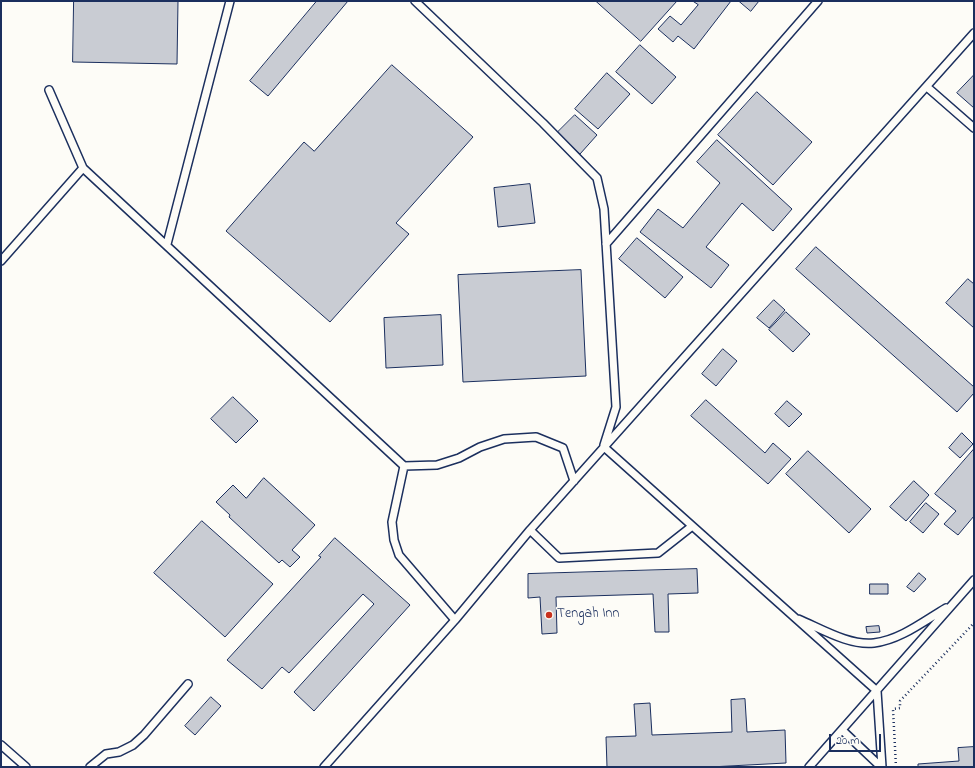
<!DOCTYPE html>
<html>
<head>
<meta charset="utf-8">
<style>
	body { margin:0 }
	#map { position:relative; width:975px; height:768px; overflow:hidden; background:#fdfcf7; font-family:"Indie Flower",sans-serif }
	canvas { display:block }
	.frame { position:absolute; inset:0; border:2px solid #1b2f5e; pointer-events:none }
	.scale { position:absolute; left:829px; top:734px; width:52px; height:18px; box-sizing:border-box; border:2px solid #1b2f5e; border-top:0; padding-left:5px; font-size:12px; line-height:14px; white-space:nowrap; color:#1b2f5e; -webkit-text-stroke:3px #fdfcf7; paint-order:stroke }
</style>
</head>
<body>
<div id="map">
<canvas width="975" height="768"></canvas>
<div class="frame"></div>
<div class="scale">20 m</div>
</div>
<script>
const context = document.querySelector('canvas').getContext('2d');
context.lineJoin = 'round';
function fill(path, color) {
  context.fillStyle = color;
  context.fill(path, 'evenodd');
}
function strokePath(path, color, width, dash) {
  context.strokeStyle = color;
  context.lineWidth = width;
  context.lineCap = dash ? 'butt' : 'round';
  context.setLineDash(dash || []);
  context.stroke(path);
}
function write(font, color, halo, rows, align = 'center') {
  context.font = font + ' "Indie Flower",sans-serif';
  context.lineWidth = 3;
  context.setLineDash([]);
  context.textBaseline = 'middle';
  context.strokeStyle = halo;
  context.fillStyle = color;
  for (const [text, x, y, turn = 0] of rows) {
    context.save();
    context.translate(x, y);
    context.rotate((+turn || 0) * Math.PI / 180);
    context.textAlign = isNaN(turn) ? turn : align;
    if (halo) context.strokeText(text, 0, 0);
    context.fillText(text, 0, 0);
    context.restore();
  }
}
const building = new Path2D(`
	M74,1H178L177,64L73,62Z
	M317,1H348L268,96L250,81Z
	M596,1H677L641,41Z
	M693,1H731L694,49L678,36L673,42L658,29L670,16L681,25L698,5Z
	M739,1H759L751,11Z
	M640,45L676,77L652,104L616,72Z
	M392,65L473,137L396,223L409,234L330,322L226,231L304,142L314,151Z
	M607,73L630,94L598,129L575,109Z
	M974,75V108L957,93Z
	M757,92L812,142L773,185L718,135Z
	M575,115L597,135L580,154L557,133Z
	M717,140L792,209L773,231L742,203L706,247L729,265L711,288L640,232L658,209L683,228L720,183L697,162Z
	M530,184L535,223L498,227L494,188Z
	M637,238L683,277L665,298L619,259Z
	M816,247L974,387V393L957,412L796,269Z
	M581,270L586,376L463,382L458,275Z
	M968,279L974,284V328L946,303Z
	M774,300L785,310L769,328L757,318Z
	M786,312L810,334L793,352L769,330Z
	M441,315L443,365L386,368L384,318Z
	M723,349L737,361L716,386L702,374Z
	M233,397L258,421L236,443L211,419Z
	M706,400L765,453L773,443L791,459L768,484L691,416Z
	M787,401L802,414L789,427L775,414Z
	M962,433L973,444L960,458L949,448Z
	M974,449V516L958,535L944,524L956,511L935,494Z
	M808,451L871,509L849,533L786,474Z
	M264,478L315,525L292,550L300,557L290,567L282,560L279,563L229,517L230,515L216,502L233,485L246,498Z
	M914,481L929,495L906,521L890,507Z
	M926,503L939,514L923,533L910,522Z
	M202,521L273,584L225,637L154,573Z
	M335,538L410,605L314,711L294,692L374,604L363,594L289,673L282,667L262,689L227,660L321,557L319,556Z
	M697,569L698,593L668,594L669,632H655L653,594L556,597L557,633L542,634L540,597L528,598V574Z
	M919,573L926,579L914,592L907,587Z
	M870,584H888V594H870Z
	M879,626L880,632L867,633L866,627Z
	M211,697L221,706L195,735L185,726Z
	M745,699L747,732L785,730L786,763L710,767H607L606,737L636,736L634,704L650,703L652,735L732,732L731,700Z
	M974,747V767H918V764L959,761L958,748Z`);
fill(building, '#c9ccd3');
strokePath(building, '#1b2f5e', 1);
const service = new Path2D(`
	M415,1L543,123L597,178L604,209L616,407L604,445
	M927,87L974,128
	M49,90L83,168L404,466L437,465L459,458L480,447L504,439L536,437L563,448L574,481
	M167,244L230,1
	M606,244L818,1
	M1,261L83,168
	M604,447L877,691L882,767
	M404,466L392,522L394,540L399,555L455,620
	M530,530L559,558L658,553L691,527
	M798,619C820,628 849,646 874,643C900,640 924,621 946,608
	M842,730L881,767
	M1,745L26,767
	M90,767L106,754L119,752L133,745L144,735L188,684
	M324,767L455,620L530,530L974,33
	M809,767L974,580`);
strokePath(service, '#1b2f5e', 10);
strokePath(new Path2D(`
	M896,767L893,709L900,708V701L974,623`), '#1b2f5e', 2.5, [1, 3]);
strokePath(service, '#fdfcf7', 7);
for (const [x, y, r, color] of [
	[549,615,4,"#c8321e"]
]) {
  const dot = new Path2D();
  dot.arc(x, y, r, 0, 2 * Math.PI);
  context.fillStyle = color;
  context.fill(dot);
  strokePath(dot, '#fdfcf7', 1.5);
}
write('14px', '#1b2f5e', '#fdfcf7', [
	["Tengah Inn",557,615]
], 'left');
</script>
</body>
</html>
